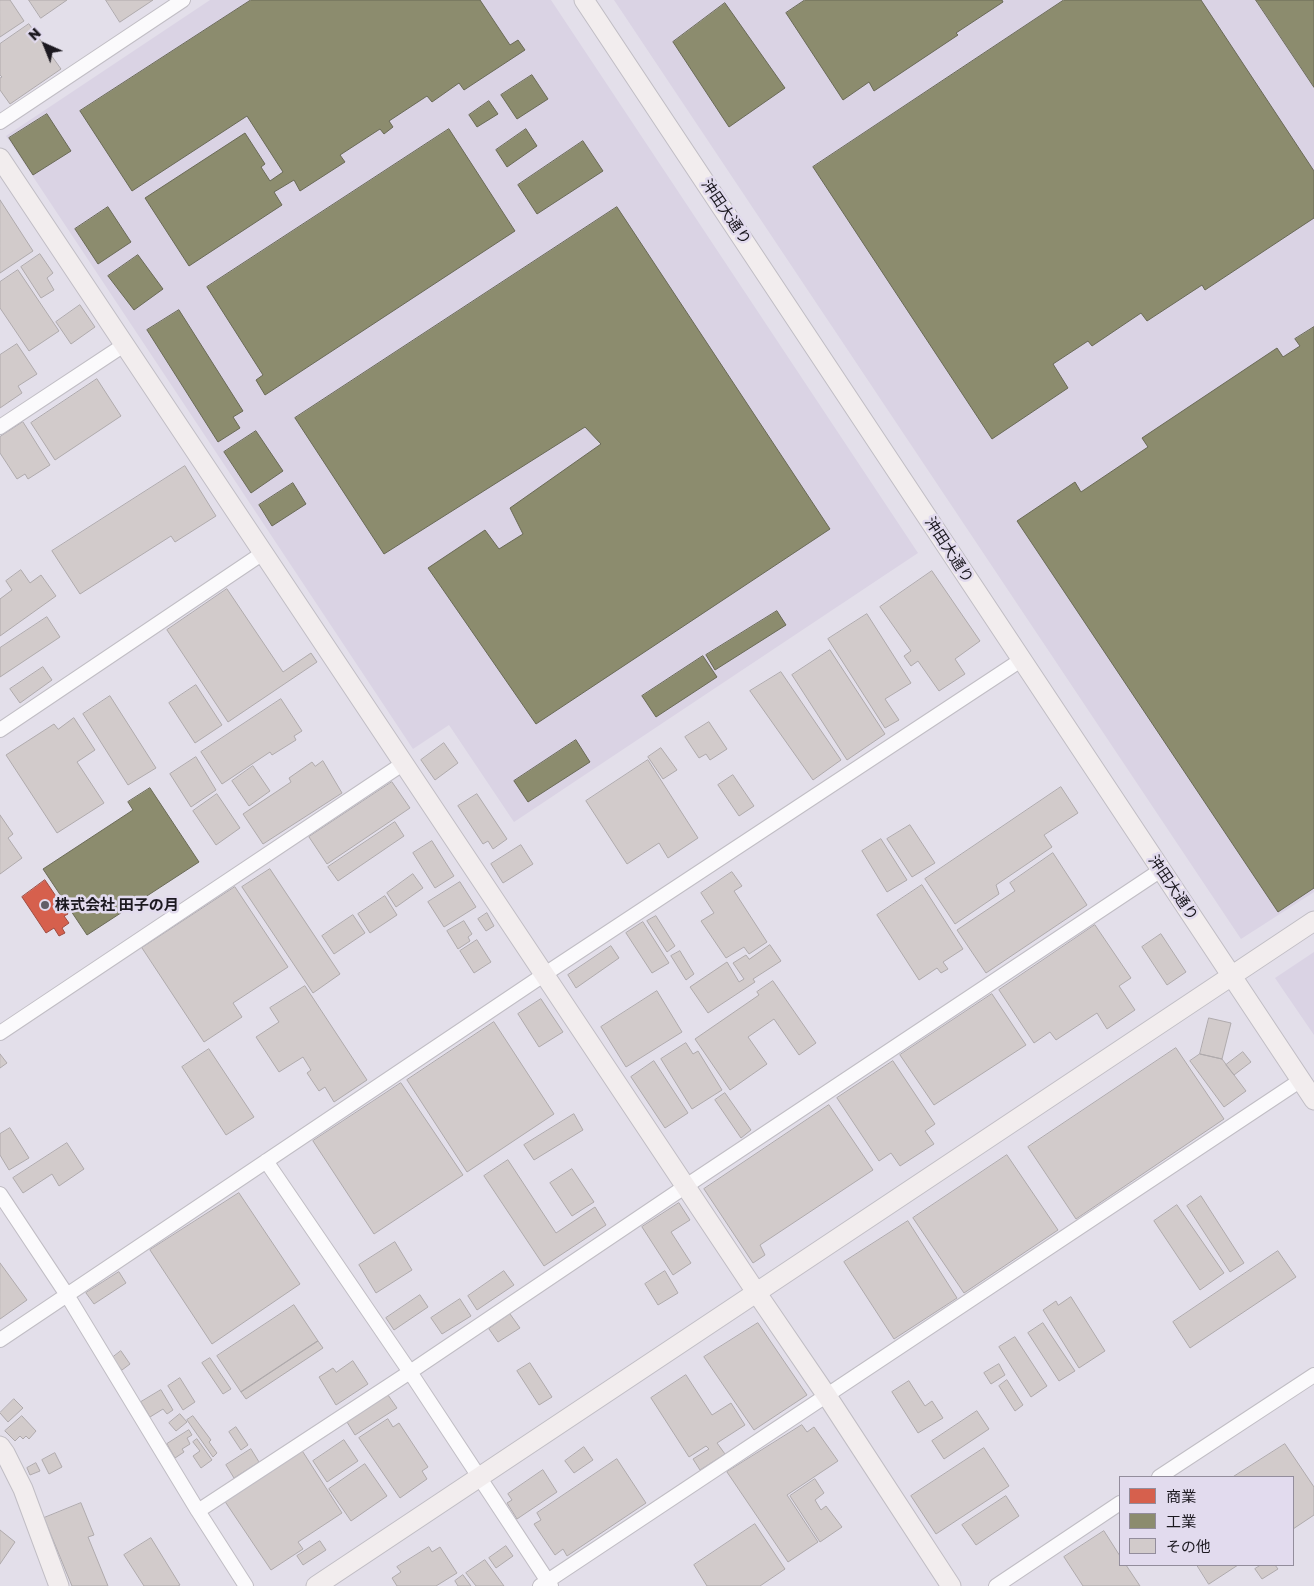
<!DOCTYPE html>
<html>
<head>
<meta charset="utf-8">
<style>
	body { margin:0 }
	#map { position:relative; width:1314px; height:1586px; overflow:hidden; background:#e3dfea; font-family:"Golos Text","Noto Sans JP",sans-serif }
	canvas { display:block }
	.legend { position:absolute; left:1119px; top:1476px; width:175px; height:90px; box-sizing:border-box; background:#e2dbee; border:1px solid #938d9c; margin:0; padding:6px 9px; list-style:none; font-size:15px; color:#1c1920 }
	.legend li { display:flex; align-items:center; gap:10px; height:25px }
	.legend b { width:25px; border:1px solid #938d9c }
	.north { position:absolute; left:20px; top:20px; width:50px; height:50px; -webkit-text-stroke:4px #e2dbee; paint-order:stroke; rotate:316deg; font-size:14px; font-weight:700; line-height:20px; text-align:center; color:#1c1920 }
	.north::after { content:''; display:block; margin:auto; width:18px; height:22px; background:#1c1920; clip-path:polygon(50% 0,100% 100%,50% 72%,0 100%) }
</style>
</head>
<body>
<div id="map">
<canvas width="1314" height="1586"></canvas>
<ul class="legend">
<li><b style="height:14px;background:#d6604d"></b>商業</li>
<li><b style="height:14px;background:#8c8c6e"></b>工業</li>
<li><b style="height:14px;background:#d2cbcb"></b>その他</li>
</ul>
<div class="north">N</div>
</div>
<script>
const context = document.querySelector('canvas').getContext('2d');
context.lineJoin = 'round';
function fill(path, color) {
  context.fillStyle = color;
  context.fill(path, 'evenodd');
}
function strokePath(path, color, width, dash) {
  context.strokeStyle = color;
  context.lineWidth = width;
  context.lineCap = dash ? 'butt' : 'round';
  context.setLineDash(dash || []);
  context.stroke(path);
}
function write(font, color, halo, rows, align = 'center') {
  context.font = font + ' "Golos Text","Noto Sans JP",sans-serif';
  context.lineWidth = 5;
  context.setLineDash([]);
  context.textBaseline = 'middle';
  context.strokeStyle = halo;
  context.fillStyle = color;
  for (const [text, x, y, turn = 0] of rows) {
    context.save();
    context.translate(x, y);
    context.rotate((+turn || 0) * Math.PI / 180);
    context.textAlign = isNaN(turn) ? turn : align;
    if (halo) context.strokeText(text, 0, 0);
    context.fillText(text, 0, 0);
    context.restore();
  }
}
fill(new Path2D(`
	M210,0H551L918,553L514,822L449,725L413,749L6,136Z
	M614,0H1314V892L1241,939Z
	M1314,952V1035L1275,978Z`), '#dad3e4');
const shops = new Path2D(`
	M45,880L68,914L64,916L69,923L62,928L65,933L59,936L54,928L46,933L22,897Z`);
fill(shops, '#d6604d');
strokePath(shops, '#9e4b40', 1);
const industry = new Path2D(`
	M251,0H480L510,45L518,40L525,50L464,90L459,83L432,102L427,96L389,121L393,127L384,134L380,129L340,155L345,162L300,191L294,180L274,192L282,205L189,266L145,198L245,133L265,164L261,167L270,181L283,172L247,116L132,191L80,111Z
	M805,0H1002L1003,2L956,33L958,35L874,91L869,82L843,100L786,13Z
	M1064,0H1201L1314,171V218L1205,290L1202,285L1147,321L1141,313L1092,346L1088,341L1053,364L1068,388L992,439L813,167Z
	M1256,0H1314V87Z
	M725,3L785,88L729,127L673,42Z
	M532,75L548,99L517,119L501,95Z
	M489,101L498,114L477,127L469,115Z
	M47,114L71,151L33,175L9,138Z
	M449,129L515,231L265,395L256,380L263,375L207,287Z
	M526,129L537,146L507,167L496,150Z
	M583,141L603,171L537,214L518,185Z
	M108,207L131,242L98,264L75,229Z
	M617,207L830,529L536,724L428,568L485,530L499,549L523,534L510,508L601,444L585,427L384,554L295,418Z
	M138,255L163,289L134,310L108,276Z
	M179,310L243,411L233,417L240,428L218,442L147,330Z
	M1314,327V888L1278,912L1017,521L1075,482L1081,492L1148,447L1142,438L1277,348L1283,357L1300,346L1295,339Z
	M256,431L283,471L251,493L224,452Z
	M293,483L306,504L272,526L259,505Z
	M777,611L786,625L715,670L706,655Z
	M703,656L717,677L656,717L642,696Z
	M576,740L590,762L528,802L514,781Z
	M150,788L199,862L87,935L43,869L133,810L128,802Z`);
fill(industry, '#8c8c6e');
strokePath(industry, '#6a6a57', 1);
const building = new Path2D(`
	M0,0H10L24,21L0,37Z
	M29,0H67L41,18Z
	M106,0H153L120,22Z
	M29,24L61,69L10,104L0,90V78L2,77L0,75V44Z
	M0,200L33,251L0,273Z
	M40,254L53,273L47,278L54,290L41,298L21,267Z
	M18,270L59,331L29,351L0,308V282Z
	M80,305L95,327L71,344L56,322Z
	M17,344L37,374L18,386L22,393L0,408V355Z
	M97,379L121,416L55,460L31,423Z
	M23,422L50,465L28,479L25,474L17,479L0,453V437Z
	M185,466L216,516L175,542L171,536L80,594L52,551Z
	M21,570L30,583L41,575L56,596L0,636V599L12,590L6,581Z
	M932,571L980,641L955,659L965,674L939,691L918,661L911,666L904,656L911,651L880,607Z
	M227,589L283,672L311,653L317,662L228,722L167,630Z
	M867,614L911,683L885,699L899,720L885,728L828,639Z
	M47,617L60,637L0,677V648Z
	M830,650L885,734L847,760L792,675Z
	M43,667L52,680L20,703L10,689Z
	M781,672L841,760L813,780L750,691Z
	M196,685L222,725L195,743L169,703Z
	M110,696L156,768L128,785L83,714Z
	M281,699L302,731L294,736L296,740L272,755L270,752L222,784L201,752Z
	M74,718L95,750L77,762L104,803L57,833L6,755L54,724L58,729Z
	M709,722L727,749L710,760L706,754L699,758L685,737Z
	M444,743L458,763L435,780L421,760Z
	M661,748L677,770L663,779L648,757Z
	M196,757L216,790L191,807L170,774Z
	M648,760L698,838L668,858L659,843L627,864L586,801Z
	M323,761L342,793L263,844L243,814L291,782L289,778L312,762L315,766Z
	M253,766L270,791L249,806L232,781Z
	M733,775L754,806L739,816L718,785Z
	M392,782L410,808L327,864L309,837Z
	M1061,787L1078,813L1044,835L1052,847L996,885L999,894L955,924L925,879Z
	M217,794L240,828L216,845L193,811Z
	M477,794L507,839L493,849L488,841L483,844L458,806Z
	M0,815L13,834L8,838L22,858L0,874Z
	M395,822L404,836L338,881L328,867Z
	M910,825L935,863L912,877L887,839Z
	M881,839L907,880L887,892L862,851Z
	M432,841L454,876L435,888L413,853Z
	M521,845L533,864L503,883L491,864Z
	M1053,853L1087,905L986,973L957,930L1015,891L1010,883Z
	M270,869L340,974L313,993L242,887Z
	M732,872L742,886L734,891L767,942L749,954L744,947L726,958L701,921L714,913L701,893Z
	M413,874L423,888L396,907L387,893Z
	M460,882L476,907L444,927L428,902Z
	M922,885L963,949L943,962L948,969L941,973L937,968L919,980L877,915Z
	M235,887L288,967L233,1003L242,1017L204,1042L142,948Z
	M385,896L397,915L370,933L358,914Z
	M487,913L494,926L486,931L478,919Z
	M353,915L365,933L334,954L322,936Z
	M656,916L675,946L667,952L647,921Z
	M464,921L472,934L468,937L470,941L458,949L447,931Z
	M643,922L669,963L652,973L626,933Z
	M1095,925L1131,978L1119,986L1135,1010L1107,1029L1097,1013L1056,1040L1050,1032L1034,1043L999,990Z
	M1161,934L1186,972L1167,985L1142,947Z
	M477,940L491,962L474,973L460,951Z
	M770,945L781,961L753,979L755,982L708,1013L690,987L727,962L739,982L744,979L733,963L746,955L749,959Z
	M611,946L619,958L576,988L568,975Z
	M680,951L694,974L686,980L671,956Z
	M773,981L816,1043L799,1055L774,1019L748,1037L767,1064L730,1090L695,1039L759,995L757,992Z
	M305,986L367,1080L334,1102L325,1087L319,1091L307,1073L311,1070L303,1057L279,1072L256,1037L279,1022L270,1008Z
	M657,991L682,1032L626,1067L601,1027Z
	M992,994L1026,1045L934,1105L900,1055Z
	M541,999L563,1032L539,1047L518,1014Z
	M1209,1018L1231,1023L1222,1059L1200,1054Z
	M494,1022L554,1114L467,1172L407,1080Z
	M686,1043L693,1054L698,1051L722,1090L692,1109L661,1059Z
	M1176,1048L1224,1119L1076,1219L1028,1147Z
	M209,1049L254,1117L226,1135L182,1067Z
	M1243,1052L1251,1062L1234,1075L1226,1065Z
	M0,1054L7,1063L0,1068Z
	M1200,1054L1222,1059L1246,1091L1224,1107L1190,1061Z
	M654,1061L688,1113L665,1128L631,1077Z
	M893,1061L935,1124L925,1131L934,1144L900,1166L891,1153L879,1161L837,1098Z
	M401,1083L463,1175L374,1234L313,1141Z
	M725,1093L751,1130L741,1138L715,1100Z
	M829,1105L873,1170L760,1245L765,1255L753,1263L704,1189Z
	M574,1114L583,1130L534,1160L524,1145Z
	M10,1128L29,1158L9,1170L0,1155V1134Z
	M67,1143L84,1169L59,1186L52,1174L23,1193L13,1178Z
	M1007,1155L1058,1230L964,1293L913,1218Z
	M508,1160L556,1233L595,1207L606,1225L544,1266L484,1176Z
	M572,1169L594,1202L572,1216L550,1183Z
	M239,1193L300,1284L212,1344L150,1250Z
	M1201,1196L1244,1263L1230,1272L1187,1206Z
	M679,1203L690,1220L671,1232L691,1263L673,1275L642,1227Z
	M1177,1205L1224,1273L1200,1290L1154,1221Z
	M908,1221L957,1298L894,1339L844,1262Z
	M395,1242L412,1270L376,1293L359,1265Z
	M1278,1251L1296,1277L1190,1348L1173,1322Z
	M0,1263L27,1300L0,1319Z
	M504,1271L514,1285L477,1310L468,1296Z
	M665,1271L678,1293L658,1305L645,1284Z
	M119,1272L126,1283L94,1304L86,1293Z
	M420,1295L428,1307L394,1330L386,1318Z
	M1071,1297L1105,1351L1079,1368L1043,1310L1056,1301L1058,1305Z
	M460,1299L471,1316L442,1334L431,1318Z
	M294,1305L318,1341L241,1392L217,1356Z
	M510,1314L520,1328L498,1342L489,1329Z
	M758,1323L807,1395L754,1430L704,1357Z
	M1043,1323L1075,1371L1059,1381L1028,1333Z
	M1015,1337L1047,1386L1031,1397L999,1347Z
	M318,1341L323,1348L246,1399L241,1392Z
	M121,1351L130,1364L122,1370L112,1358Z
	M210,1358L231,1389L223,1394L202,1363Z
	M353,1361L368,1384L336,1405L319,1377L333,1368L336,1372Z
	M530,1363L552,1397L539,1405L517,1371Z
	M999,1364L1005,1375L991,1384L984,1373Z
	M686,1375L712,1415L731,1403L745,1425L717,1443L725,1454L700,1470L693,1459L709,1449L706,1446L689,1457L651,1398Z
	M180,1378L195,1402L183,1410L168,1386Z
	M1007,1380L1023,1405L1015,1411L999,1386Z
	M909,1381L925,1406L932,1401L943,1418L918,1433L892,1392Z
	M161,1390L173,1410L167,1414L163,1409L150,1417L141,1402Z
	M388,1395L397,1408L355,1435L347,1422Z
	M14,1399L23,1408L8,1422L0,1413Z
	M977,1411L989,1429L944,1459L932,1441Z
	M180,1414L187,1422L176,1431L169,1423Z
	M22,1416L36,1431L29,1439L26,1436L23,1439L20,1436L15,1441L5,1431Z
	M193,1416L211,1440L209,1442L217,1453L213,1457L187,1420Z
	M388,1419L393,1427L399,1423L428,1467L422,1471L427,1479L400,1498L359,1438Z
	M802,1425L807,1432L814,1427L838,1461L787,1495L818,1542L788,1562L727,1472Z
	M236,1427L248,1445L241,1450L229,1432Z
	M189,1430L192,1435L187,1438L190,1444L182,1449L184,1452L175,1458L167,1444Z
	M197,1439L212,1460L201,1468L193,1456L200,1451L193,1442Z
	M344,1440L358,1461L327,1482L313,1461Z
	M1285,1444L1314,1487V1515L1293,1529V1477H1233Z
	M584,1447L593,1460L574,1473L565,1461Z
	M984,1448L1009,1486L936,1534L911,1496Z
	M251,1449L259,1462L234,1478L226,1465Z
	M301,1449L342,1513L298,1542L303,1549L271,1570L224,1500Z
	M55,1453L62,1467L49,1474L42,1460Z
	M617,1459L646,1503L567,1556L563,1549L555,1555L534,1524L541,1520L537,1513Z
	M36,1463L40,1471L30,1475L27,1468Z
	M365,1464L387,1496L351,1521L329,1489Z
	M543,1470L557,1492L517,1519L507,1503L512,1500L508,1494Z
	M815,1479L824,1493L815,1500L821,1510L826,1506L842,1527L820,1542L790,1496Z
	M1006,1496L1019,1516L976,1545L962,1525Z
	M81,1503L94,1535L88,1537L108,1586H72L44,1518Z
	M755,1524L785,1569L760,1586H707L694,1565Z
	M0,1530L15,1542L0,1564Z
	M1104,1531L1120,1556V1565H1126L1140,1586H1083L1064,1557Z
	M151,1538L180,1585L178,1586H144L124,1555Z
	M320,1541L326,1550L303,1565L297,1556Z
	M506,1546L513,1556L496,1568L489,1558Z
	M429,1547L432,1552L440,1547L457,1573L436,1586H397L392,1578L401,1572L397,1567Z
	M485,1560L504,1586H476L466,1573Z
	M1197,1565H1238L1209,1584Z
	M1261,1565H1275L1278,1569L1262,1579L1255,1569Z
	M463,1575L471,1586H458L455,1581Z`);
fill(building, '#d2cbcb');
strokePath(building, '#afaaac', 1);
const street = new Path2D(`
	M0,122L183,0
	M0,427L124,345
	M0,730L263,553
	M0,1033L404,763
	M266,1161L410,1372L551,1586
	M0,1194L67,1295L198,1511L246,1586
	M0,1340L545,974L1021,660
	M1159,1477L1314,1375
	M198,1511L410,1372L686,1186L1161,870
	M540,1586L1301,1080
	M996,1586L1120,1503`);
const secondary = new Path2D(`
	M584,0L1314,1100
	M0,158L756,1292L827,1396L951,1586
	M0,1446L5,1453L23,1489L59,1586
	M316,1586L1314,921`);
strokePath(street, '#c0bdc4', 16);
strokePath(secondary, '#c0bdc4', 21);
strokePath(street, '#fbfafc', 14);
strokePath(secondary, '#f2edee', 19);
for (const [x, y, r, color] of [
	[45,905,5,"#625e67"]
]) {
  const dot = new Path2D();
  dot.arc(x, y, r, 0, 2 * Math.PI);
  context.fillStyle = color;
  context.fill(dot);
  strokePath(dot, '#e2dbee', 2);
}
write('15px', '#1c1920', '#e2dbee', [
	["沖田大通り",726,212,56],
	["沖田大通り",949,550,57],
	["沖田大通り",1173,888,56]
]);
write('bold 15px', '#1c1920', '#e2dbee', [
	["株式会社 田子の月",55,905]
], 'left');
</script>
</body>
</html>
